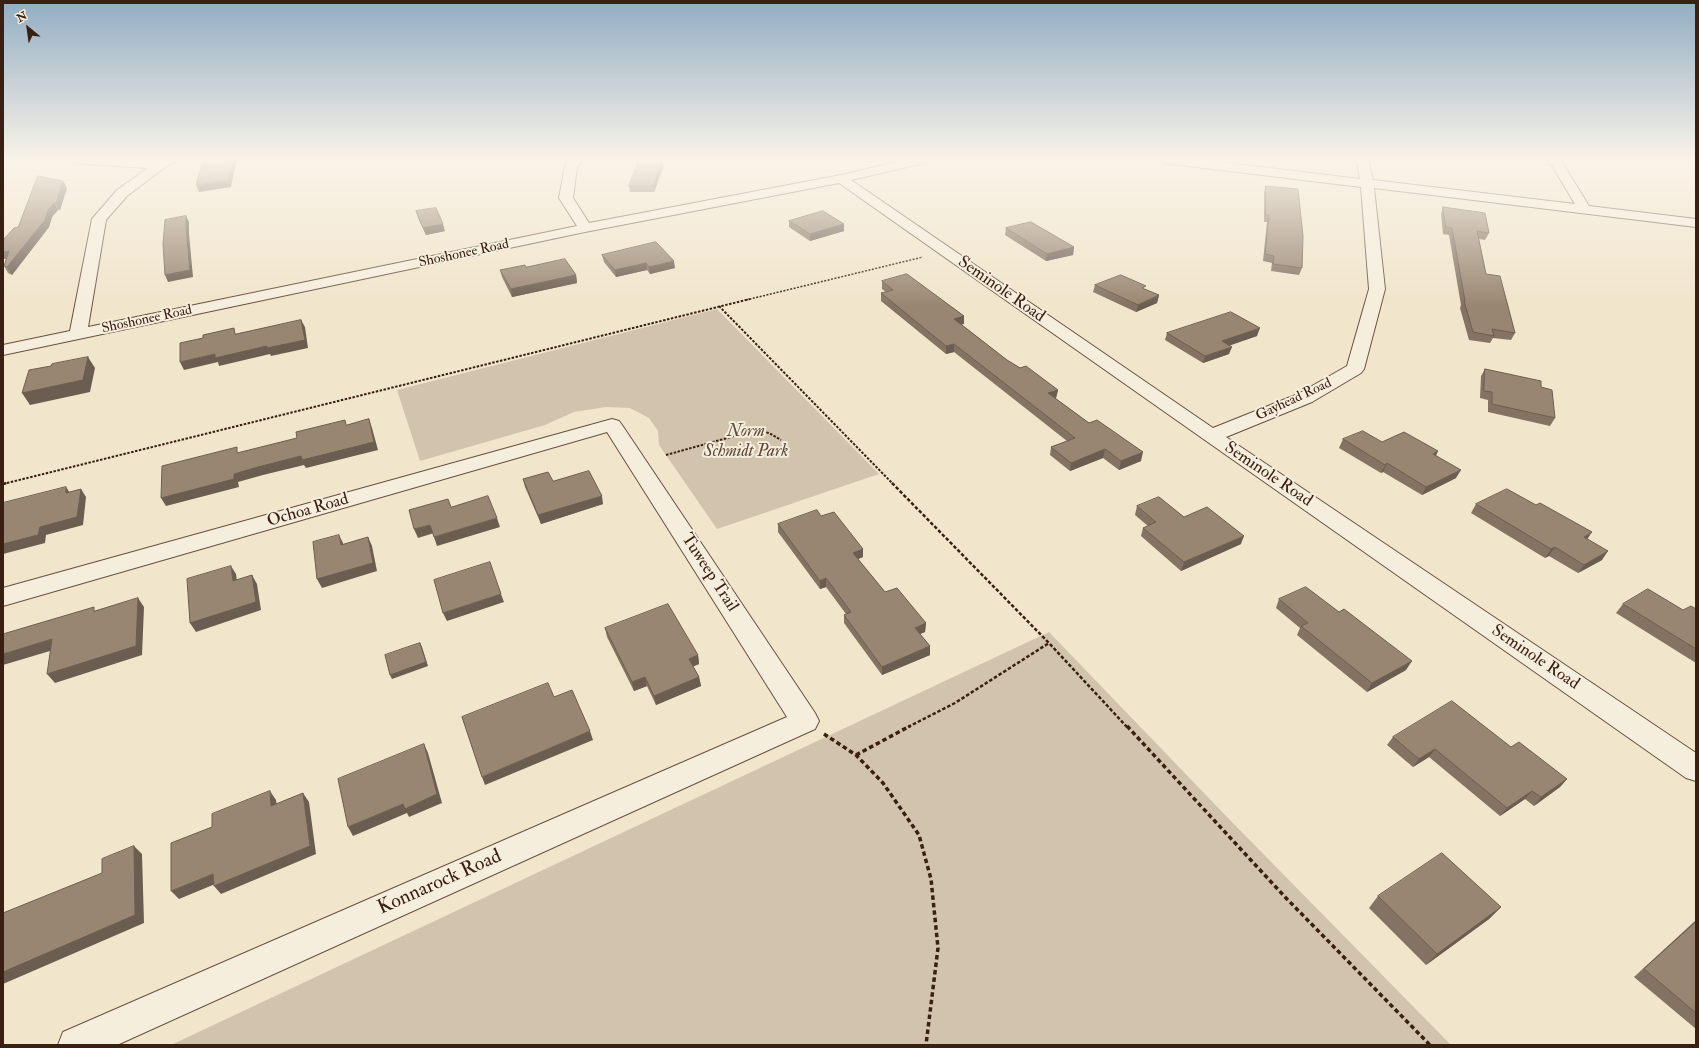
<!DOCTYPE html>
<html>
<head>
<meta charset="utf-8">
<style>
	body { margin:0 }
	#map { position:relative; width:1699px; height:1048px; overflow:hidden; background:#f1e5cb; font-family:"IM FELL Double Pica",serif }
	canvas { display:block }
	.frame { position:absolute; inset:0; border:4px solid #392012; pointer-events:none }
	.north { position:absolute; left:8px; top:8px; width:40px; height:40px; -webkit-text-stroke:3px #f6eedd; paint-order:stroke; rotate:331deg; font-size:11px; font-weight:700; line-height:16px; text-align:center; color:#392012 }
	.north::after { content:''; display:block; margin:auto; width:14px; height:18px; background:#392012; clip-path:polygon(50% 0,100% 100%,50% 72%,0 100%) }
</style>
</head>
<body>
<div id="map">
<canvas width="1699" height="1048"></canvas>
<div class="frame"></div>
<div class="north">N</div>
</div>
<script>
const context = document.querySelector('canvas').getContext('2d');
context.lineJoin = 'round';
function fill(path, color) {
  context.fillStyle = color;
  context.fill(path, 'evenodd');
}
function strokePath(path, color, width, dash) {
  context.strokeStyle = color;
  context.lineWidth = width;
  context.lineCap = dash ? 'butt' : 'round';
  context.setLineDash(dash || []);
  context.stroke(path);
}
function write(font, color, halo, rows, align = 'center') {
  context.font = font + ' "IM FELL Double Pica",serif';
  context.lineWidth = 4;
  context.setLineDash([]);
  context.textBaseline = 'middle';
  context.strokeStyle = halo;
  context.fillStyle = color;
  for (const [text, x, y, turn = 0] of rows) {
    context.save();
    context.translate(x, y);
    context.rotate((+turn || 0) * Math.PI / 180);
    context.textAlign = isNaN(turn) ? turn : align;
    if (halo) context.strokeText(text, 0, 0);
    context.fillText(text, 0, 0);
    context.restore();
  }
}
fill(new Path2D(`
	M717,309L879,474L717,529L659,445L658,431L649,418L630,408L606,407L574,412L545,425L420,461L397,390Z
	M1049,632L1228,818L1451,1045H171Z`), '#d2c4ac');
const minor = new Path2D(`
	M68,159H130L158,161L163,159H179L164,168L127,196L106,220L88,327L577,226L559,198L565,166L571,159H584L577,167L573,198L589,223L841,175L909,159H931L929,162L851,180L1213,428L1298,394L1347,366L1369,289L1361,187L1163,163L1157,159H1196L1360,179L1356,159H1368L1373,180L1575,204L1548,159H1560L1589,206L1696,219V227L1374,188L1385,289L1364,369L1361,373L1312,402L1226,437L1696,753V781L1686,778L839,183L585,232L3,355V345L70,331L92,219L117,190L148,168L74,163Z
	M612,419L619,421L622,425L815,713L819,721L815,729L117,1045H58L63,1032L787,717L607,432L3,606V588Z`);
strokePath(minor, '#675140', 2);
strokePath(new Path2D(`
	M746,300L923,257`), '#392012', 1.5, [2, 1.5]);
strokePath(new Path2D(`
	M719,306L893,484
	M666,455L756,430L769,433L781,440
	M3,484L750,299`), '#392012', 2, [2.5, 1.5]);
strokePath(new Path2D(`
	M892,483L1049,643L1127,727
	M3,484L7,483
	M908,727L955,703L1049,643`), '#392012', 2.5, [3.5, 2]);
strokePath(new Path2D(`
	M1127,726L1285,897L1430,1045
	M824,734L856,755L883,783L919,835L931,879L938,948L926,1045
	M856,755L910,726`), '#392012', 3.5, [4.5, 3]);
fill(minor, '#f6eedd');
fill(new Path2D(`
	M664,165L654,192H630L629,186Z
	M63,181L67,188L60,210H58L52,217L49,227L12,275L8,273L4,266L6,259H3V240L18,227Z
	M1266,186L1302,268L1299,275L1271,271L1272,263L1263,261L1267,222H1264V192Z
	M1443,207L1489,233L1485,240L1479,239L1486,274L1515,333L1511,340L1493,338L1490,343L1469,340L1460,308L1461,305L1449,235L1443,234L1441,214Z
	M416,211L445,231L426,235L418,218Z
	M789,221L844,224V231L810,241L789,227Z
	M1006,228L1074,247L1073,255L1046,261L1005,235Z
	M602,255L675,268L650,274L647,270L616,277L604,262Z
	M526,267L576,275L577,283L512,297L502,277L500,270Z
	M882,281L964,316V324H961L1007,360L1058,390L1056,398H1055L1141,461L1119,470L1103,458L1070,471L1050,455L1051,447L1067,441L954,352L946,354L881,301V293L886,292L882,289Z
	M1095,285L1145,289L1159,295L1157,303L1136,312L1093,292Z
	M1167,333L1257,336L1229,345V354L1203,363L1165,340Z
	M1485,369L1541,387L1555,418L1550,426L1488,412V400L1480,398L1481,376Z
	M1343,439L1382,442L1438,451L1436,456L1456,478L1422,495L1383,472L1381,473L1339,448Z
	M523,479L553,481L603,504L541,524L525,487Z
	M1476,504L1587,539L1602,560L1578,573L1549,556L1545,558L1471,513Z
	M1137,506L1184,517L1241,544L1181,571L1141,536L1143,528L1148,526L1135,515Z
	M821,516L863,549V557L858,559L885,592L926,623L925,632L920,634L930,646V655L882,675L844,623V615L846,614L826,587L820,589L778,532V524Z
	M1279,599L1406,670L1367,692L1297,635L1300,628L1276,608Z
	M1623,604L1683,610L1696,609V663L1616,613Z
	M605,628L698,655L699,664L693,666L699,677L701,686L656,705L647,686L634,691L607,637Z
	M1393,737L1511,747L1567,779L1560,787L1534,806L1525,799L1500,816L1429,757L1413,767L1387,745Z
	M1378,896L1501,907L1489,919L1426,965L1369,908Z
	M1696,920V1029L1634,977Z`), '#847362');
fill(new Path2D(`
	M233,159H237L231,187L199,192L196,185Z
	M663,159L664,165L654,192L653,186Z
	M63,181L67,188L60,210L56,203Z
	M54,203L58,210L52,217L49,227L12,275L7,267Z
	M186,216L189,222V234L193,277L168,282L165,275L186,228Z
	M443,224L445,231L426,235L423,228Z
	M844,224V231L810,241V234Z
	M1074,247L1073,255L1046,261L1047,254Z
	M9,251L14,258L3,259V252Z
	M674,261L675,268L650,274L649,267Z
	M646,263L647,270L616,277L615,270Z
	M576,275L577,283L512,297L511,289Z
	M1159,295L1157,303L1136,312L1138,305Z
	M964,316V324L953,327L954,319Z
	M301,320L305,327L308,348L271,356L270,354L219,366L218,362L184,370L180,362L215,354Z
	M1260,328L1257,336L1220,349L1222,341Z
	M954,344V352L946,354V346Z
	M1232,347L1229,354L1203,363L1205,356Z
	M88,357L95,368L90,392L30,405L22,393Z
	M1058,390L1056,398L1047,401L1048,393Z
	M369,419L372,428L378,450L306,468L304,465L263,475L238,482L239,487L166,506L161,498L234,474Z
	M1105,449L1103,458L1070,471L1071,463Z
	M1438,451L1434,459L1433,454Z
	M1143,452L1141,461L1119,470L1121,461Z
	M1387,463L1383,472L1381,473L1385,465Z
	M1461,470L1456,478L1422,495L1426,487Z
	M66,487L72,496L66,493Z
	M81,489L86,497L83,525L46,535L45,543L3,554V544L40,527Z
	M602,496L603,504L541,524L538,515Z
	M497,518L500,527L437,546L434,537Z
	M430,525L434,533L418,538L414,529Z
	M1592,532L1586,541L1584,537Z
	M339,535L343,543L345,554L341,545Z
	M1244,536L1241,544L1181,571L1184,562Z
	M368,537L372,546L377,571L322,588L317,579Z
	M1555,547L1549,556L1545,558L1551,549Z
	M863,549V557L853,561V553Z
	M1608,551L1602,560L1578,573L1584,565Z
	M231,566L236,574L238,590L233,581Z
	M252,575L257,584L261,610L196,632L190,623Z
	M826,578V587L820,589V581Z
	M501,594L504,602L447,621L443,613Z
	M138,598L144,607L142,655L55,683L47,674Z
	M926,623L925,632L915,636V628Z
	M52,639L60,648L3,665V654Z
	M420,643L422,647L428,666L392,679L390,675Z
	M930,646V655L882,675V667Z
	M698,655L699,664L690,668L689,659Z
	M1412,661L1406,670L1367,692L1372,683Z
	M645,677L647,686L634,691L632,682Z
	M699,677L701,686L656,705L654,696Z
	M590,731L593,740L485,785L482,777Z
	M424,744L428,753L442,803L409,817L407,813L353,836L348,827L403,804Z
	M1435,749L1429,757L1413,767L1419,759Z
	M1567,779L1560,787L1534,806L1541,797Z
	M270,791L276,800L278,814L271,806Z
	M1532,791L1525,799L1500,816L1507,808Z
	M303,793L309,802L316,854L221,894L214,886Z
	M134,846L142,854L144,923L3,984V972Z
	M213,874L220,882L179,899L171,891Z
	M1501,907L1489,919L1426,965L1437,954Z`), '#6b5e50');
const building = new Path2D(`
	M213,159H233L228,181L196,185L202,164Z
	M640,159H663L653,186H629Z
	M38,176L63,181L56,203H54L48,210L45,220L7,267L4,266L9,251L3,252V240L14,228L18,227Z
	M1266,186L1298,189L1303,236L1302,268L1273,264L1274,256L1265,254L1269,215H1266Z
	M1443,207L1485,213L1489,233L1477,231L1486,274L1500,276L1515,333L1492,329L1494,336L1473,332L1464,301H1465L1452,228L1446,227Z
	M436,208L443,224L423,228L416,211Z
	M823,211L844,224L810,234L789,221Z
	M186,216V228L190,270L165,275L163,244L165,220Z
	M1031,222L1074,247L1047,254L1006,228Z
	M656,242L674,261L649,267L646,263L615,270L602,255Z
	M565,259L576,275L511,289L500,270L525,265L526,267Z
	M907,274L964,316L954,319L1007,360L1020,368L1026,366L1058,390L1048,393L1089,423L1097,420L1143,452L1121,461L1105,449L1071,463L1051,447L1075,438L954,344L946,346L881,293L893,290L882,281Z
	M1121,275L1146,286L1142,288L1159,295L1138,305L1095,285Z
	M1231,312L1260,328L1222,341L1232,347L1205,356L1167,333Z
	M301,320L305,340L267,348V346L215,358V354L180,362V343L203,338V335L234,328L235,334Z
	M88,357L83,380L22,393L29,370L51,366L52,364Z
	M1485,369L1541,381V387L1552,390L1555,418L1492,404V392L1484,391Z
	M369,419L374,442L302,460L301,456L258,467L234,474V479L161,498L162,466L237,447V453L297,438L296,432L345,420L346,425Z
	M1363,431L1382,442L1404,432L1438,451L1433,454L1461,470L1426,487L1387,463L1385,465L1343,439Z
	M589,471L602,496L538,515L523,479L548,472L553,481Z
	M66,487V493L81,489L77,517L40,527L38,535L3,544V503Z
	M1507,489L1536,505L1540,503L1592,532L1584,537L1608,551L1584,565L1555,547L1551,549L1476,504Z
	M488,496L497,518L434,537L430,525L414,529L409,510L448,499L451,507Z
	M1159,497L1184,517L1207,507L1244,536L1184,562L1143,528L1156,522L1137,506Z
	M817,510L821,516L834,512L863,549L853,553L876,581L885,592L897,588L926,623L915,628L930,646L882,667L844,615L851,612L826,578L820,581L778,524Z
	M339,535L341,545L368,537L373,563L317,579L313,542Z
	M490,562L501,594L443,613L434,580Z
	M231,566L233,581L252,575L256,602L190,623L187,579Z
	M1306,587L1339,612L1344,609L1412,661L1372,683L1301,626L1308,623L1279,599Z
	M1648,589L1683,610L1691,606L1696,609V649L1623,604Z
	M138,598L136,646L47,674L52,639L3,654V634L94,607V611Z
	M668,604L698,655L689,659L699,677L654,696L645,677L632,682L605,628Z
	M420,643L426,662L390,675L385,655Z
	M548,683L554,697L572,690L590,731L482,777L462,717Z
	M1452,701L1511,747L1519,742L1567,779L1541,797L1532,791L1507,808L1435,749L1419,759L1393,737Z
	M424,744L437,794L405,809L403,804L348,827L338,779Z
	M270,791L271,806L303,793L310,846L214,886L213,874L171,891V843L212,827V814Z
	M134,846L135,915L3,972V913L102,873V859Z
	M1442,853L1501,907L1437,954L1378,896Z
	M1696,922V1013L1644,969Z`);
fill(building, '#998672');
strokePath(building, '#6b5e50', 1);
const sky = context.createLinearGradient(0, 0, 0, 306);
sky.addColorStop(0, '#92adc3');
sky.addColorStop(0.52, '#f9f3e8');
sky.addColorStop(1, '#f9f3e800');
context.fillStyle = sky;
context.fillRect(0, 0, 1699, 306);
write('14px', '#392012', '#f6eedd', [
	["Shoshonee Road",464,254,-12],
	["Shoshonee Road",147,320,-12],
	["Gayhead Road",1294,400,-25]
]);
write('17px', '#392012', '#f6eedd', [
	["Seminole Road",1001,290,35],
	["Seminole Road",1268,475,34],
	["Ochoa Road",308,511,-16],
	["Tuweep Trail",709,573,57],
	["Seminole Road",1535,658,34]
]);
write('italic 17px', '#5f4938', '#f6eedd', [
	["Norm",746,432],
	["Schmidt Park",746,452]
]);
write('20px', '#392012', '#f6eedd', [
	["Konnarock Road",440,883,-24]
]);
</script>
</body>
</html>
